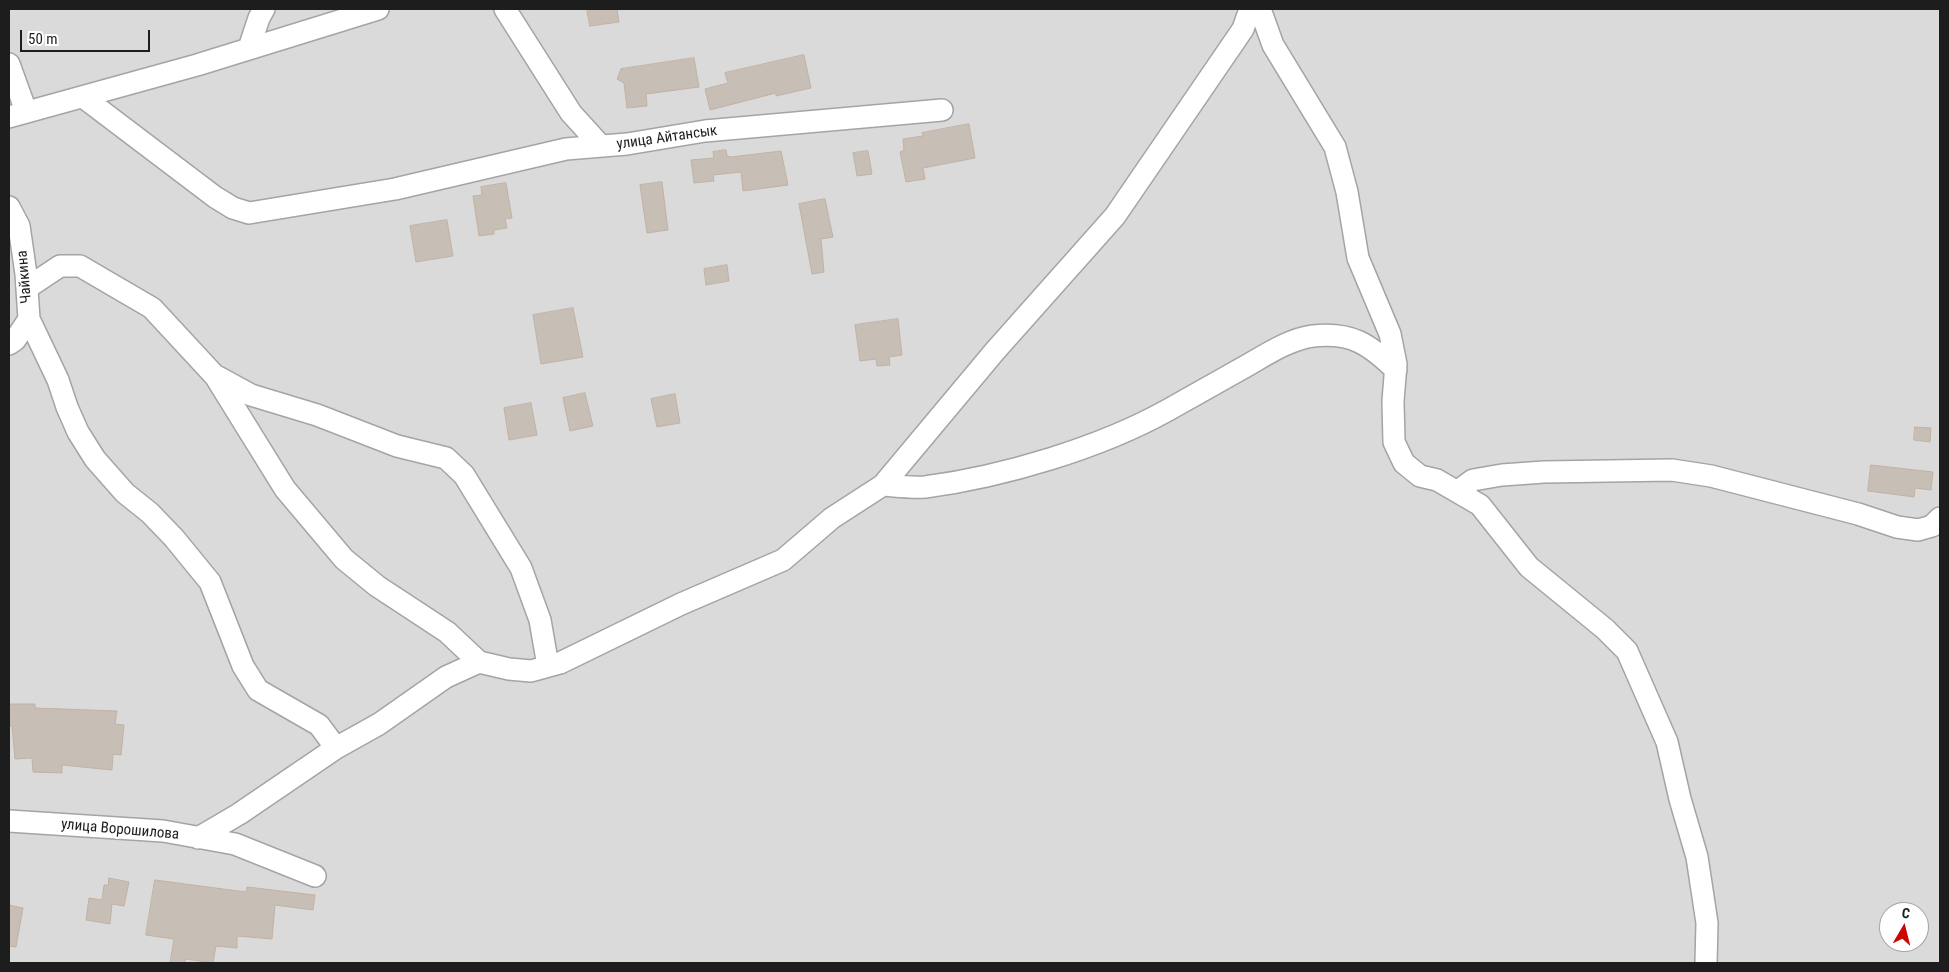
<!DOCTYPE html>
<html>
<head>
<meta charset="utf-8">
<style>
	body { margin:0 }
	#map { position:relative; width:1949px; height:972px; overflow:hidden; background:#efebe2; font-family:"Roboto Condensed",sans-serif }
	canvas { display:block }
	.frame { position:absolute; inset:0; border:10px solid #1d1d1d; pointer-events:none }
	.north { position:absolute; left:1879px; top:902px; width:50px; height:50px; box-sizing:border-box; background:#fff; border:1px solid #a5a5a5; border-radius:50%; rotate:8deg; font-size:14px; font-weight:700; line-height:20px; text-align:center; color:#1d1d1d }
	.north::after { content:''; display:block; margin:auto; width:18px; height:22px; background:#ca0800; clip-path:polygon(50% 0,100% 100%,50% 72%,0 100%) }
	.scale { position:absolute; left:20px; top:30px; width:130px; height:22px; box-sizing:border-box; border:2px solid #1d1d1d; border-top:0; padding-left:6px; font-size:15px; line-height:18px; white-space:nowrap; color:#1d1d1d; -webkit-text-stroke:4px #fff; paint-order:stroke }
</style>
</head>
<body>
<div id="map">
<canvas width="1949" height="972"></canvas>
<div class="frame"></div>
<div class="north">С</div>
<div class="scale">50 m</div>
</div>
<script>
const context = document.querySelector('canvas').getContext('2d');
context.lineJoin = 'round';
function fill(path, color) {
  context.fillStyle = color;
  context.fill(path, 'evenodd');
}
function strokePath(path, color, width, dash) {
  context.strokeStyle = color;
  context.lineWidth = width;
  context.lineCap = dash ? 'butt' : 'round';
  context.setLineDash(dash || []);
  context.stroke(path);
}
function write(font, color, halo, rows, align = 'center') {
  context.font = font + ' "Roboto Condensed",sans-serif';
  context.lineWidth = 4.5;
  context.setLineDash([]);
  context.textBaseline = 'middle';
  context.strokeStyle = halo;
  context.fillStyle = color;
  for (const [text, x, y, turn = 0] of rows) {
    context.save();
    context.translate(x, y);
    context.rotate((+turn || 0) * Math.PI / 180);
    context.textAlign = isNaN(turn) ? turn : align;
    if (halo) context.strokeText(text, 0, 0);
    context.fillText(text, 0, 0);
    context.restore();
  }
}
fill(new Path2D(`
	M9,9H1940V963H9ZM1889,912H1919V942H1889Z`), '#dbdada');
const building = new Path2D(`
	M587,9H617L619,22L590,26Z
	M804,55L811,88L776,96V93L710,110L705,89L728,83L725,73Z
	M694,58L699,87L646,94L647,106L627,108L624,83L617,79L621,69Z
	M969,124L975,158L923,168L925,179L906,182L900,152L904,150L903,139L923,136L922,133Z
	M726,150L727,156L731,157L781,151L788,185L743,191L741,172L713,175L714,181L694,183L691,160L714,158L713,152Z
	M868,151L872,174L857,176L853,153Z
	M662,182L668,230L647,233L640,185Z
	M506,183L512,218L505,219L507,228L494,230V234L479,236L473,196L482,195L481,187Z
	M825,199L833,237L821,239L824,272L812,274L799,204Z
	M447,220L453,256L416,262L410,226Z
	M727,265L729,281L706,285L704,269Z
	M573,308L583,357L541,364L533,315Z
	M898,319L902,355L889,357L890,365L877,366L876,359L860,361L855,325Z
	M585,393L593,426L570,431L563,398Z
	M675,394L680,423L657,427L651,399Z
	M531,403L537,435L509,440L504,408Z
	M1915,427L1931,428L1930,442L1914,440Z
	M1871,465L1933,472L1931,490L1915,488L1914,497L1868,491Z
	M9,704H35V708L117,711L115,724L124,725L121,755L113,754L112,770L62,765V773L33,772L32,758L15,759L12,726H9Z
	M109,878L129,882L124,906L112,904L110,924L86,920L89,898L102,900L104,885H108Z
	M155,880L246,892L247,887L315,895L313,910L275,905L272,939L237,936V948L216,946L213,963L185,959V963H170L174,939L146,935Z
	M9,905L23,908L16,947L9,946Z`);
fill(building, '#c7beb5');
strokePath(building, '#c2b2a4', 1);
const minor = new Path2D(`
	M505,9L571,113L601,146
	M1260,9L1273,45L1335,147L1347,192L1358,258L1390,334L1396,364L1393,401L1394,442L1404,463L1420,476L1437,480L1480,505L1529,567L1605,629L1627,651L1667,742L1680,799L1697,857L1707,923L1706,963
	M249,48L259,18L264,9
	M9,64L26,111
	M83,97L215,197L233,208L249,213L395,189L566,149L627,144L705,131L942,110
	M9,117L197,65L378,9
	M9,207L19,226L26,274L29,319L58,380L67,407L78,432L95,459L125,493L150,513L174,538L210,582L243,666L258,690L319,725L336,748
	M27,288L60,266H80L152,308L215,376L285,489L344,559L377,586L447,632L479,662
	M9,344L15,340L29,319
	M218,377L251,395L317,415L397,446L446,458L464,475L521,568L540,620L548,666
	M883,485C896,486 911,488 925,487C1002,477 1100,448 1168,410C1195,395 1221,380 1248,365C1267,354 1290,339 1313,336C1352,332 1369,344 1396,370
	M1458,491L1473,480L1502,475L1544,472L1672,470L1711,476L1858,514L1897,527L1918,530L1932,526L1940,518
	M9,821L163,831L235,844L315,876
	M198,838L239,814L336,748L379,724L446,677L479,662L509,669L531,671L560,663L681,604L783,560L832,518L883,485L995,351L1115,216L1243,29L1250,9`);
strokePath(minor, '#a4a4a4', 24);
strokePath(minor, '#fff', 21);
write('15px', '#1d1d1d', '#fff', [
	["улица Айтансык",667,138,-8],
	["Чайкина",25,277,-95],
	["улица Ворошилова",120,830,5]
]);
</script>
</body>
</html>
